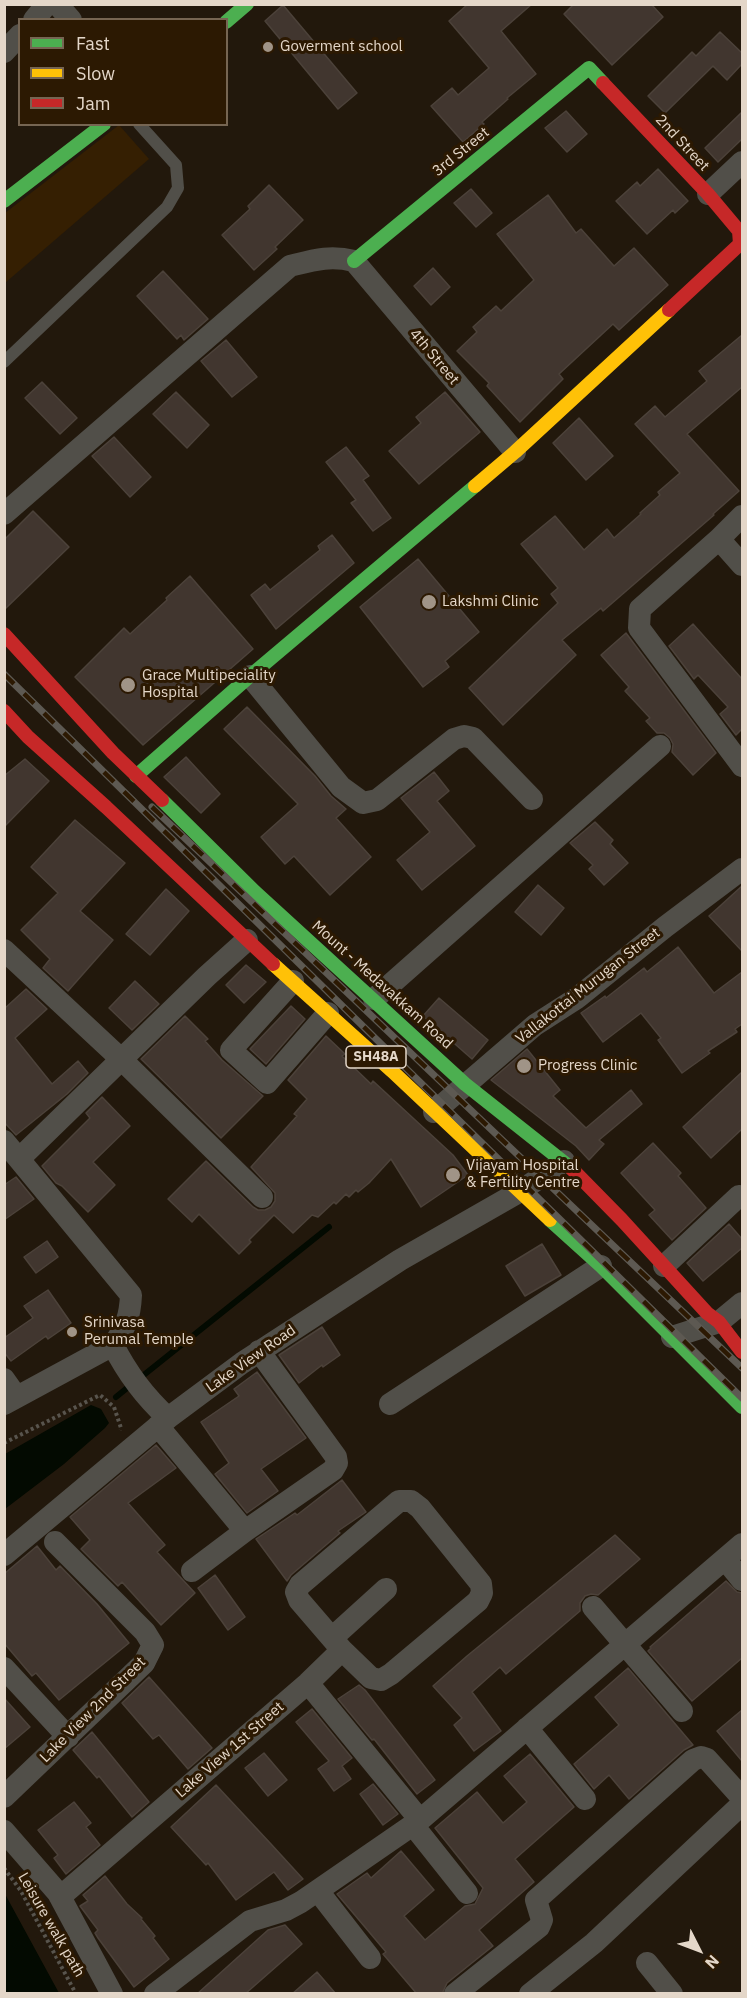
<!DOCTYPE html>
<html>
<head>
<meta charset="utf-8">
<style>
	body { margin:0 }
	#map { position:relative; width:747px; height:1998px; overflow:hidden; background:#22180c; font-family:"IBM Plex Sans",sans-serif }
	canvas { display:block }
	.frame { position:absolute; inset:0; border:6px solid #e4d7c9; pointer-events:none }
	.legend { position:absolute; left:18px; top:18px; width:210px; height:108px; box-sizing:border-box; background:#2c1902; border:2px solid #766552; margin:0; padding:8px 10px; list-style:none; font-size:18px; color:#e4d7c9 }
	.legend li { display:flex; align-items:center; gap:12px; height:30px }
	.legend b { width:30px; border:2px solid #766552 }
	.north { position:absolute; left:669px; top:1920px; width:60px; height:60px; -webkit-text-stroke:4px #2c1902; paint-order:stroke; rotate:132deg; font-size:16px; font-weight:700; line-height:24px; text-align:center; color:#e4d7c9 }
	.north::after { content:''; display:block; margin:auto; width:21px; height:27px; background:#e4d7c9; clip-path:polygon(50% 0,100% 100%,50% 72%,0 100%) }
</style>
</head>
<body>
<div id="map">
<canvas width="747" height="1998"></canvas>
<div class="frame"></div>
<ul class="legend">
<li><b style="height:8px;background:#4caf50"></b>Fast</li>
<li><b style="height:8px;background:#ffc107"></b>Slow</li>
<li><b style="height:8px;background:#c62828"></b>Jam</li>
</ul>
<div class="north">N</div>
</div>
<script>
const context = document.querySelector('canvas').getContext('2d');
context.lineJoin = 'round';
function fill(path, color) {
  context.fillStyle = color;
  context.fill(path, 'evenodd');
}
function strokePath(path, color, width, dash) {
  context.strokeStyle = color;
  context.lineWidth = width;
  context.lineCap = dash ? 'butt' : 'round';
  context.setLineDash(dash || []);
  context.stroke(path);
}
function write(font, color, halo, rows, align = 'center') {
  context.font = font + ' "IBM Plex Sans",sans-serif';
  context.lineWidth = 6;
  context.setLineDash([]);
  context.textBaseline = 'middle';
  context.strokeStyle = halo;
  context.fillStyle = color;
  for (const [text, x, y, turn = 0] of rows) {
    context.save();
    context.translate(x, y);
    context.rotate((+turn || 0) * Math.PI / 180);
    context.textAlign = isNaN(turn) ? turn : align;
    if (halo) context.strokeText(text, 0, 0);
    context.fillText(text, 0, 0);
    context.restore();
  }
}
fill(new Path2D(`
	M119,125L149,159L5,283V213Z`), '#351f02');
fill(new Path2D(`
	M91,1405L101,1409L109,1423L105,1428L64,1464L5,1509V1454Z
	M5,1894L59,1993H5Z`), '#030a01');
strokePath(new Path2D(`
	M140,1378L329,1227
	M116,1397L132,1384`), '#030a01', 6);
const building = new Path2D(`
	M468,4H532L501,31L536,74L507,98L508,99L482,122L484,124L463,142L431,106L452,88L458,95L489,68L449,21Z
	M574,4H651L663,17L612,65L564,14Z
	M283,5L357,93L338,109L265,21Z
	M720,32L742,53V64L727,80L713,66L665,113L648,96L692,52L696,56Z
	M566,111L587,134L567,152L545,128Z
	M742,112V139L718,162L705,148Z
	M658,169L688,201L675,213L673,210L647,234L616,201L637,182L640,186Z
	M269,185L303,220L275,247L277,249L254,270L222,235L250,209L248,206Z
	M471,189L492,213L476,227L454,203Z
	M548,195L576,233L581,229L614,266L634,248L668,285L619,330L613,324L559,374L563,379L520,422L487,386L489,383L457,351L477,332L473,327L496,306L501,311L534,280L497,234Z
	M433,268L450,287L431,305L414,286Z
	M163,271L208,319L184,340L181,335L177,339L137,296Z
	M742,335V387L687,434L739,491L713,514L714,515L603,611L601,608L562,640L576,655L503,725L469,688L558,603L551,594L558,588L521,544L555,516L584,550L607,529L614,538L641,514L640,513L660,495L658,492L680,473L635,424L655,406L665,417L707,381L699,371Z
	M226,340L257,377L232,397L201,361Z
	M42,382L77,418L60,434L25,398Z
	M176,392L209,425L187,448L153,414Z
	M445,392L480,432L419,484L389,451L421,423L416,417Z
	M579,418L613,456L586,480L553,443Z
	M114,437L151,477L130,497L92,456Z
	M346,447L369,476L363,480L391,518L373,531L351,503L356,500L326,462Z
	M33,511L69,547L4,610V540Z
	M332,535L354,563L276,629L251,595L265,584L270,590L320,550L318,546Z
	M418,559L479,632L445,661L449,667L423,687L360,607Z
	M190,576L253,649L143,745L75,677L124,628L130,634L167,600L166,598Z
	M693,624L742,679V729L736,735L720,714L728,707L698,675L694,679L669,646Z
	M626,633L716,753L693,775L672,752L673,744L670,738L664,733H657L646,721L650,718L625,691L629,687L601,655Z
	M247,707L315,776L331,796L346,809L336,818L371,857L330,895L294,856L285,864L261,837L298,804L224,729Z
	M186,757L220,794L201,813L164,777Z
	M25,759L49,781L4,827V776Z
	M434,772L449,791L437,801L475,846L422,890L397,860L430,832L401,798Z
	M75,820L125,863L80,911L113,940L68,991L43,968L50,959L21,930L58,893L31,867Z
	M595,822L613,840L610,844L628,863L604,885L589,869L593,865L570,843Z
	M538,885L564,908L541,935L515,912Z
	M742,886V951L709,916Z
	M166,889L189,911L150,955L126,934Z
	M678,947L714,993L742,972V1024L735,1029L737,1032L708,1051L710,1053L682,1073L658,1040L661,1038L641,1013L603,1042L581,1013L605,996L606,998L644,968L647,972Z
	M246,965L266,982L244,1003L226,985Z
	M135,981L159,1004L132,1030L109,1008Z
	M26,989L47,1009L15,1038L52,1084L78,1061L88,1073L67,1094L16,1135L4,1122V1009Z
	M439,998L488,1040L472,1059L423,1016Z
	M291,1006L305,1019L266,1064L250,1049Z
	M185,1016L208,1039L205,1041L222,1060L263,1096L221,1138L141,1059Z
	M326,1036L345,1054L342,1056L371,1084L373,1081L453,1155L468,1175L421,1207L391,1159L369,1183L358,1192L356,1190L349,1197L346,1194L336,1204L334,1202L318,1217L312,1215L293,1233L274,1215L249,1240L251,1242L239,1254L199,1214L192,1222L168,1199L206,1161L253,1207L258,1210H265L271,1207L275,1201V1193L251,1167L297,1116L294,1114L307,1099L288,1080Z
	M527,1049L560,1090L553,1096L586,1128L631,1090L642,1104L599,1140L604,1144L589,1160L576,1146L491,1080Z
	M742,1072V1129L711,1158L683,1127Z
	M102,1097L130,1126L93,1162L115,1185L88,1212L62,1186L56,1183L42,1166L90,1118L86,1113Z
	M653,1143L681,1173L678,1176L706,1208L672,1240L649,1215L655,1210L621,1173Z
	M16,1177L34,1199L4,1220V1185Z
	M729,1224L742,1239V1248L703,1281L687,1263Z
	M47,1241L58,1257L36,1273L24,1257Z
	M542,1244L561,1275L525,1296L506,1266Z
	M48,1290L71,1323L48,1339L46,1336L11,1361L4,1352V1338L33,1318L24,1306Z
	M322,1327L340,1355L323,1367L322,1365L299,1383L279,1355Z
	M257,1372L306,1438L261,1469L278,1491L247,1513L215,1474L229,1463L201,1422L239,1396L234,1389Z
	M156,1445L176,1468L128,1503L165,1545L157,1552L195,1593L161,1625L122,1582L118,1586L81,1549L90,1540L70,1517Z
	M342,1480L366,1512L338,1531L340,1533L291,1575L287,1581L256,1539L295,1513L297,1515Z
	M615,1535L640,1559L598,1595L591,1594L585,1596L580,1603V1611L506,1674L500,1667L472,1692L501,1731L474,1751L454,1725L462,1718L433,1686L467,1656Z
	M37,1546L56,1570L60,1566L97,1604L129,1643L59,1700L36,1673L32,1676L4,1643V1574Z
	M215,1575L245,1617L228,1630L198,1588Z
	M726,1581L737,1592L742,1593V1658L692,1701L648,1651L651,1648L650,1647Z
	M628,1668L693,1745L684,1750L629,1799L609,1775L594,1789L574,1764L619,1725L595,1697Z
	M149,1677L212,1748L188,1769L159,1735L153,1739L122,1703Z
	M359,1685L365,1690L435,1780L417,1794L374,1739L372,1740L338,1699Z
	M4,1698L30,1727L4,1749Z
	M312,1709L352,1758L342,1766L351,1779L334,1791L318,1769L329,1761L296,1722Z
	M742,1710V1761L717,1731Z
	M92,1732L149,1802L132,1817L99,1776L97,1778L73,1750Z
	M264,1753L287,1780L268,1796L245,1768Z
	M530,1754L574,1807L515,1859L534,1882L479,1930L493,1946L447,1983L442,1994H417L383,1954L386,1952L337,1894L367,1873L371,1878L401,1851L434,1890L404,1916L425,1940L465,1906L475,1904L483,1888L435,1828L477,1792L503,1823L527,1802L504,1776Z
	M373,1784L398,1814L383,1825L360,1794Z
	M216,1785L271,1844L303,1879L288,1890L274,1872L236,1900L208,1863L206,1865L171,1827Z
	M74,1802L91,1823L86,1827L100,1845L66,1874L54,1858L58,1855L38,1830Z
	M105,1876L127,1904L142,1918L141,1919L155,1936L153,1938L169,1959L134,1987L98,1938L95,1933L98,1930L80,1906L88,1901L83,1895Z
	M285,1925L302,1944L245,1994H197L268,1930Z
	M317,1972L336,1994H292Z`);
fill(building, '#41362f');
strokePath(building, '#4c423a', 1.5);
strokePath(new Path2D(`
	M4,1443L100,1395L114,1407L121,1428L120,1430
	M4,1868L21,1891L76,1994`), '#58544d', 4, [3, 3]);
strokePath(new Path2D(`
	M4,362L167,207L178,188L176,165L139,124`), '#514f49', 12);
strokePath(new Path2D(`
	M57,4L71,20
	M34,20L47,4
	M4,52L20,35
	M708,194L742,162
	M4,514L290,266C314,260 330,255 354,261L515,452
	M719,539L742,516
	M742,565L719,539L640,609L639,628L742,766
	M250,676L341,787L363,803L377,800L454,739L464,736L473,738L532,799
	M4,950L121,1059L262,1197
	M293,981L231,1050L267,1083L328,1013
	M374,999L660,746
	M434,1112L535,1025L577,998L665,927L742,869
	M4,1141L131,1295C130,1317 126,1327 113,1345L4,1404
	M20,1158L207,976L247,940
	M664,1266L739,1196
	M672,1337L719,1322L742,1303
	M113,1345C126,1371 146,1398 168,1418
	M4,1379L16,1396
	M390,1404L601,1266
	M158,1426L245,1531L192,1571
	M245,1531L333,1470L337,1463L336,1457L259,1351
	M4,1555L168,1418L242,1363L400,1260L519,1192L564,1161
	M725,1559L742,1580
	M593,1607L682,1711
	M332,1638L386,1589
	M4,1668L68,1737
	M308,1683L420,1820
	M527,1728L585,1799
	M4,1797L144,1663L153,1645L145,1632L55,1542
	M413,1825L467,1893
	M4,1831L58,1893L112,1994
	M318,1891L370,1958
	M60,1897L308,1683L342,1650L299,1600L296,1592L300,1585L399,1501H411L420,1508L481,1584L482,1593L478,1601L391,1674L381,1680L371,1678L342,1650
	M647,1963L672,1994
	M155,1994L250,1921L286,1910L301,1902L420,1820L742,1544
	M455,1994L539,1927L542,1920L536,1900L693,1760L701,1757L707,1759L742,1798
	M530,1994L594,1943L742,1804`), '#514f49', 22);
strokePath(new Path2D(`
	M226,22L247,4
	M4,201L104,124
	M354,261L589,68L603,83
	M136,776L250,676L475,486
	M162,800L255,892L465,1084L571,1168
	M550,1220L601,1266L742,1407`), '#4caf50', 14);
strokePath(new Path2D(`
	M475,486L515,452L669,310
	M273,964L392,1071L550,1220`), '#ffc107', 14);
strokePath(new Path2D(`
	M603,83L708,194L739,231L740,244L669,310
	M4,634L113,753L162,800
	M4,711L28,737L106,807L273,964
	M571,1168L622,1220L707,1313L719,1322L742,1352`), '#c62828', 14);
const rail = new Path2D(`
	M4,674L742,1398
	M152,807L742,1368`);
strokePath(rail, '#5d5952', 7);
strokePath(rail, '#2c1902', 4.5, [14]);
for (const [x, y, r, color] of [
	[268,47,6,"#a09487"],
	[429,602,8,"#a09487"],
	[128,685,8,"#a09487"],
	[524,1066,8,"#a09487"],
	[453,1175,8,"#a09487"],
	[72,1332,6,"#a09487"]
]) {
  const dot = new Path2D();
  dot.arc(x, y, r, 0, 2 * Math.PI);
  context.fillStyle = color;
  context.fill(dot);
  strokePath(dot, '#2c1902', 2);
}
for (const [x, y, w] of [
	[376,1057,60]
]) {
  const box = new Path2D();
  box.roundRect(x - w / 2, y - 11, w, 22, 4.5);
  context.fillStyle = '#2c1902';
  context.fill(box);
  strokePath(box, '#e4d7c9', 1.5);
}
write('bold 14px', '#e4d7c9', null, [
	["SH48A",376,1057]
]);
write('15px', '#e4d7c9', '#2c1902', [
	["Goverment school",280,47],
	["Lakshmi Clinic",442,602],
	["Grace Multipeciality",142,676],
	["Hospital",142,693],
	["Progress Clinic",538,1066],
	["Vijayam Hospital",466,1166],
	["& Fertility Centre",466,1183],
	["Srinivasa",84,1323],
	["Perumal Temple",84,1340]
], 'left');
write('15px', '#e4d7c9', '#2c1902', [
	["2nd Street",682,143,47],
	["3rd Street",461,152,-39],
	["4th Street",434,357,50],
	["Mount - Medavakkam Road",382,985,42],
	["Vallakottai Murugan Street",588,986,-38],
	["Lake View Road",251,1359,-35],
	["Lake View 2nd Street",93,1710,-45],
	["Lake View 1st Street",230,1750,-41],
	["Leisure walk path",51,1925,60]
]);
</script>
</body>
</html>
